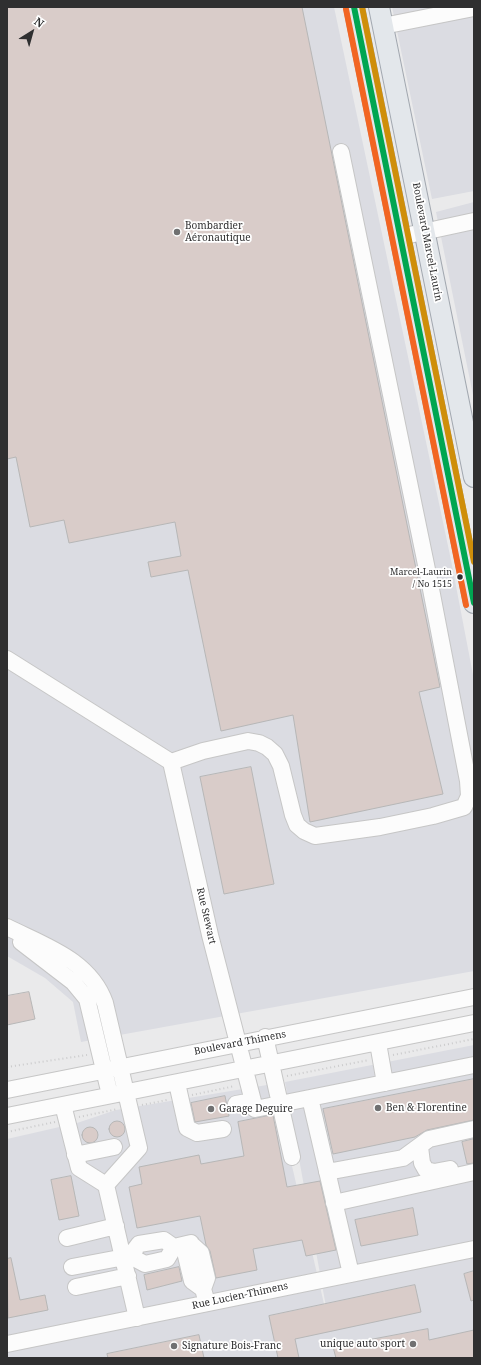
<!DOCTYPE html>
<html>
<head>
<meta charset="utf-8">
<style>
	body { margin:0 }
	#map { position:relative; width:481px; height:1365px; overflow:hidden; background:#eaeaeb; font-family:"Noto Serif",serif }
	canvas { display:block }
	.frame { position:absolute; inset:0; border:8px solid #2f2f30; pointer-events:none }
	.north { position:absolute; left:12px; top:12px; width:40px; height:40px; -webkit-text-stroke:3px #fff; paint-order:stroke; rotate:37deg; font-size:11px; font-weight:700; line-height:16px; text-align:center; color:#2f2f30 }
	.north::after { content:''; display:block; margin:auto; width:14px; height:18px; background:#2f2f30; clip-path:polygon(50% 0,100% 100%,50% 72%,0 100%) }
</style>
</head>
<body>
<div id="map">
<canvas width="481" height="1365"></canvas>
<div class="frame"></div>
<div class="north">N</div>
</div>
<script>
const context = document.querySelector('canvas').getContext('2d');
context.lineJoin = 'round';
function fill(path, color) {
  context.fillStyle = color;
  context.fill(path, 'evenodd');
}
function strokePath(path, color, width, dash) {
  context.strokeStyle = color;
  context.lineWidth = width;
  context.lineCap = dash ? 'butt' : 'round';
  context.setLineDash(dash || []);
  context.stroke(path);
}
function write(font, color, halo, rows, align = 'center') {
  context.font = font + ' "Noto Serif",serif';
  context.lineWidth = 3.5;
  context.setLineDash([]);
  context.textBaseline = 'middle';
  context.strokeStyle = halo;
  context.fillStyle = color;
  for (const [text, x, y, turn = 0] of rows) {
    context.save();
    context.translate(x, y);
    context.rotate((+turn || 0) * Math.PI / 180);
    context.textAlign = isNaN(turn) ? turn : align;
    if (halo) context.strokeText(text, 0, 0);
    context.fillText(text, 0, 0);
    context.restore();
  }
}
fill(new Path2D(`
	M7,7H334L451,560L474,680V971L81,1042L73,1002L45,978L7,956Z
	M392,7H474V191L432,199Z
	M474,202V400L436,212Z
	M474,1045V1358H7V1139L77,1123L116,1110L273,1084L331,1334L285,1082Z`), '#dbdce2');
const building = new Path2D(`
	M7,7H302L440,687L419,692L443,794L310,822L293,715L221,731L188,570L151,577L148,562L181,556L175,522L69,543L64,520L30,527L16,457L7,459Z
	M251,767L274,884L224,894L200,777Z
	M29,992L35,1019L7,1025V996Z
	M474,1079V1120L427,1130L415,1137L333,1154L323,1109Z
	M225,1096L229,1116L195,1122L191,1103Z
	M273,1115L287,1187L320,1181L336,1250L306,1256L302,1240L253,1249L257,1270L216,1278L210,1251L206,1245L200,1216L137,1228L129,1187L142,1184L139,1167L199,1155L201,1164L244,1156L238,1122Z
	M109 1129a8 8 0 1 1 16 0a8 8 0 1 1-16 0Z
	M82 1135a8 8 0 1 1 16 0a8 8 0 1 1-16 0Z
	M474,1139V1163L467,1164L462,1142Z
	M71,1176L79,1216L59,1220L51,1180Z
	M413,1208L418,1235L361,1246L355,1220Z
	M11,1258L20,1300L45,1295L48,1310L8,1318L7,1259Z
	M179,1267L182,1281L147,1290L144,1275Z
	M474,1271V1300L471,1301L464,1274Z
	M415,1285L421,1312L295,1339L299,1358H278L269,1316Z
	M428,1329L429,1340L474,1330V1358H336L333,1347Z
	M199,1335L204,1358H108L107,1354Z`);
fill(building, '#d9ccc9');
strokePath(building, '#b7b7b7', 1);
const minor = new Path2D(`
	M383,26L474,8
	M400,237L474,221
	M7,659L171,762L203,751L248,741L259,743L267,747L275,754L281,766L293,815L297,825L304,831L315,836L380,827L433,816L464,807L469,796L468,781L430,584L341,152
	M171,762L210,935L255,1109L474,1065
	M7,927C45,946 90,960 105,1003L139,1148L106,1185L137,1318
	M21,942L73,982L87,999L110,1095
	M265,1037L292,1157
	M378,1043L385,1083
	M177,1083L187,1128L197,1133L223,1129
	M7,1090L474,997
	M310,1098L351,1274
	M236,1104L253,1101
	M63,1105L79,1168L106,1185
	M7,1116L474,1023
	M420,1147L422,1163L426,1170L434,1172L450,1169
	M75,1155L114,1147
	M327,1172L403,1158L429,1139L474,1129
	M334,1203L474,1172
	M67,1238L116,1226
	M130,1256L139,1244L164,1240L174,1247
	M72,1267L130,1256L145,1264L167,1259L174,1247L191,1243V1244
	M76,1287L128,1276
	M203,1289L192,1281L186,1256L191,1244L201,1253L207,1278L203,1289L207,1303
	M7,1344L474,1249`);
const major = new Path2D(`
	M354,7L474,603
	M379,7L474,477`);
strokePath(minor, '#c6c6c6', 18);
strokePath(major, '#a2a8b0', 22);
strokePath(new Path2D(`
	M393,1055L474,1039
	M7,1067L87,1055
	M287,1076L369,1060
	M192,1095L235,1086
	M142,1105L167,1100
	M79,1117L118,1109
	M7,1132L55,1122`), '#cbcbcc', 2, [1, 3]);
strokePath(minor, '#fcfcfc', 16);
strokePath(major, '#e3e7eb', 20);
strokePath(new Path2D(`
	M354,7L474,603`), '#00a651', 6);
strokePath(new Path2D(`
	M346,9L466,605`), '#f26522', 6);
strokePath(new Path2D(`
	M362,7L474,562`), '#cf8e0a', 6);
for (const [x, y, r, color] of [
	[177,232,4,"#707071"],
	[460,577,3.5,"#2f2f30"],
	[378,1108,4,"#707071"],
	[211,1109,4,"#707071"],
	[413,1344,4,"#707071"],
	[174,1346,4,"#707071"]
]) {
  const dot = new Path2D();
  dot.arc(x, y, r, 0, 2 * Math.PI);
  context.fillStyle = color;
  context.fill(dot);
  strokePath(dot, '#fff', 1.5);
}
write('9px', '#2f2f30', '#fff', [
	["Marcel-Laurin",452,572],
	["/ No 1515",452,584]
], 'right');
write('10px', '#2f2f30', '#fff', [
	["Bombardier",185,226],
	["Aéronautique",185,238],
	["Ben & Florentine",386,1108],
	["Garage Deguire",219,1109],
	["unique auto sport",405,1344,"right"],
	["Signature Bois-Franc",182,1346]
], 'left');
write('10px', '#2f2f30', '#fff', [
	["Boulevard Marcel-Laurin",427,242,79],
	["Rue Stewart",206,916,77],
	["Boulevard Thimens",240,1043,-11],
	["Rue Lucien-Thimens",240,1296,-12]
]);
</script>
</body>
</html>
